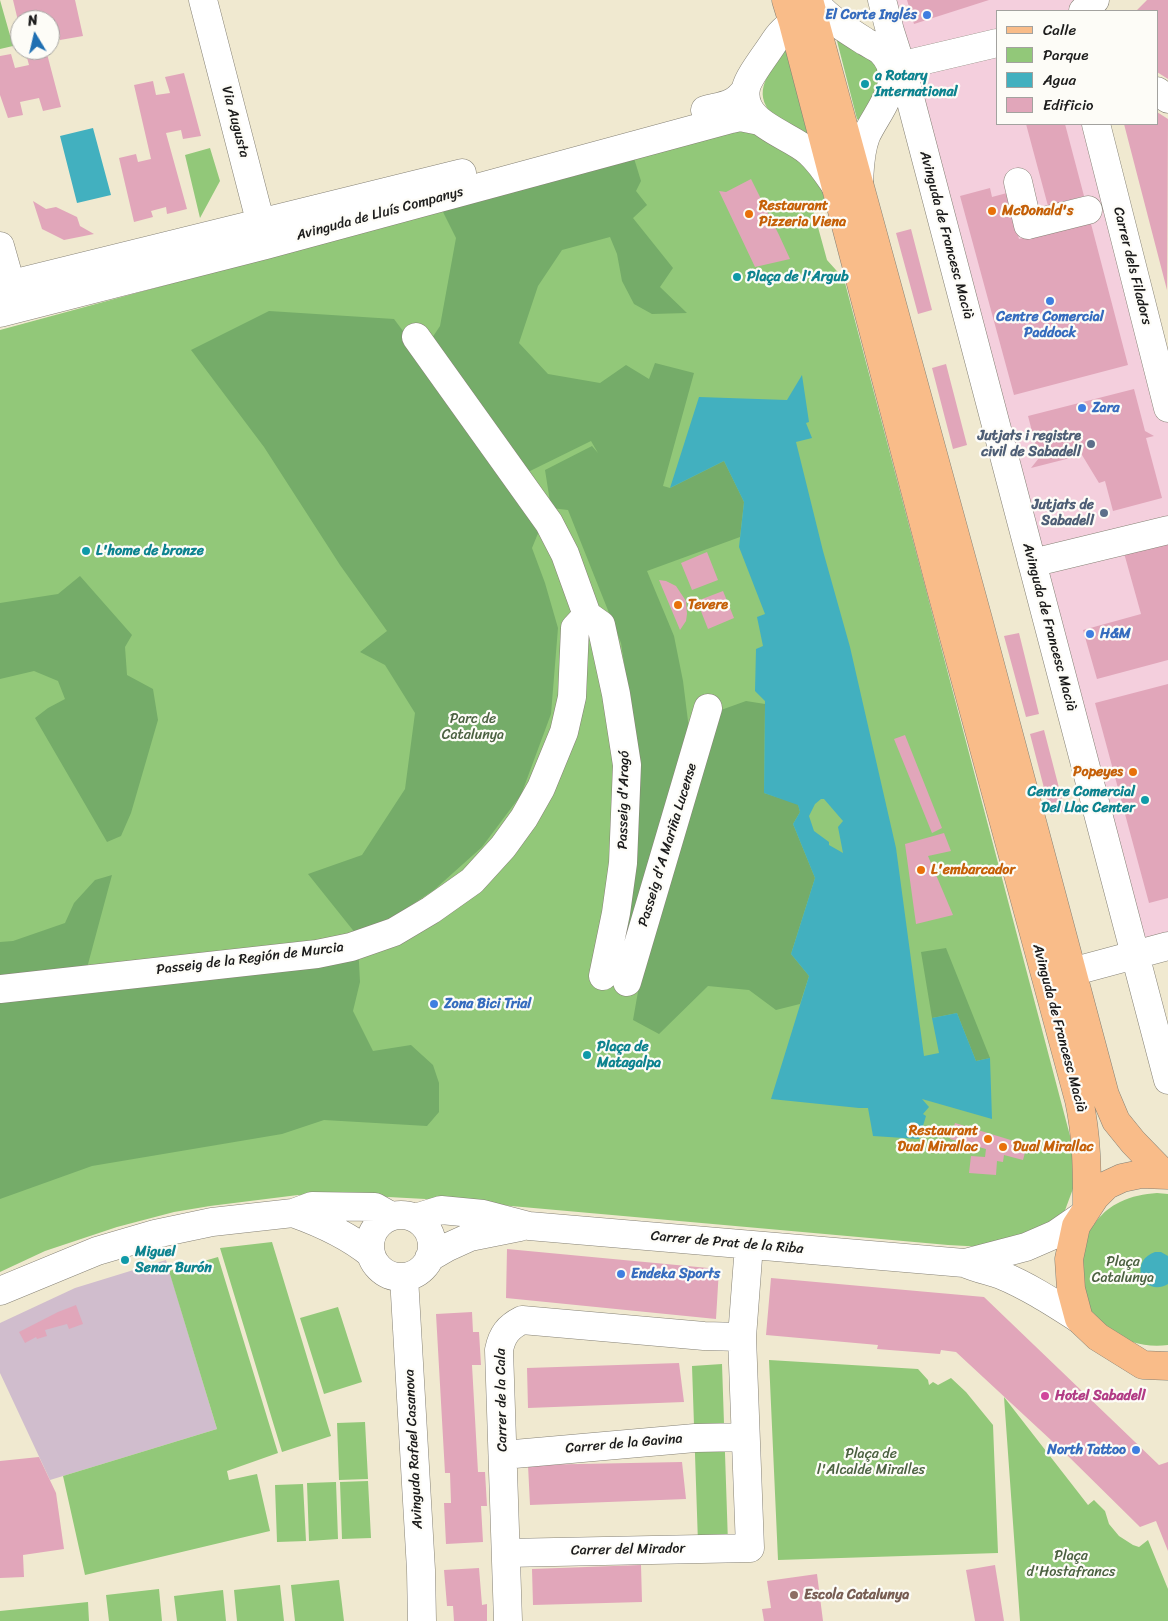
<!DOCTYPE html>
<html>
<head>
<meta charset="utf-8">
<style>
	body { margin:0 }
	#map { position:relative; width:1168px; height:1621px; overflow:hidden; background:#f0e9d0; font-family:Sriracha,sans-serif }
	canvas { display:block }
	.legend { position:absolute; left:996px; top:10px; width:162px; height:115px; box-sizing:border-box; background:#fdfcf7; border:1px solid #a3a29f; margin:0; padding:6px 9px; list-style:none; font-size:15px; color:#1c1c1c }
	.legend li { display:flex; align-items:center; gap:10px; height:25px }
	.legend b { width:25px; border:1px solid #a3a29f }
	.north { position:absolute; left:10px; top:10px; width:50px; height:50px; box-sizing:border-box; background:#fdfcf7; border:1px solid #a3a29f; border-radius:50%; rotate:351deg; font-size:14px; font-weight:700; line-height:20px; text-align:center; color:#1c1c1c }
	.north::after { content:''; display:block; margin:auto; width:18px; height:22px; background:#1f6fb2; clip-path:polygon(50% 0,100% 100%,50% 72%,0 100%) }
</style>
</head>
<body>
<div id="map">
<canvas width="1168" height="1621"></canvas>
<ul class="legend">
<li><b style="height:6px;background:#f9bc89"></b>Calle</li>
<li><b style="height:14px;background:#92c879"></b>Parque</li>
<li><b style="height:14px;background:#42b0bf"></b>Agua</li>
<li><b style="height:14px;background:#e1a6ba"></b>Edificio</li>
</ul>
<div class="north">N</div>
</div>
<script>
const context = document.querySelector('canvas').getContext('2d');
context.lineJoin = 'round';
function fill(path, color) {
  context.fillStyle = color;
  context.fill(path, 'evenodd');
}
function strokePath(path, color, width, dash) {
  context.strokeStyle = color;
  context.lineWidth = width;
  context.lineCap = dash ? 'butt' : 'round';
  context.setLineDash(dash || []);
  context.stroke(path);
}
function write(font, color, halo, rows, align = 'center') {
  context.font = font + ' Sriracha,sans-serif';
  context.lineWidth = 4.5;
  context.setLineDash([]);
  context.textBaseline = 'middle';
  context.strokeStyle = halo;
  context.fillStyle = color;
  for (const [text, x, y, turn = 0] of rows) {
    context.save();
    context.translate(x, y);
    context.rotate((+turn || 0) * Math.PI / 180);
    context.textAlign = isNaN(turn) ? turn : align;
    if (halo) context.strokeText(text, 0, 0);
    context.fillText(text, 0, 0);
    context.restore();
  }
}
fill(new Path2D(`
	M882,0H1095L1083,11H997V124H1096L1168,408V945L1136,953L910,61Z`), '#f4cfdd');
fill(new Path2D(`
	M166,1260L217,1429L50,1480L0,1373V1323L75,1288Z`), '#d0bdcd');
fill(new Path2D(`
	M0,0L13,46L0,49Z
	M836,37C845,42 867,50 873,57C890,78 870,102 859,120L857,119Z
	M784,50H786L808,133L806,134L773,115C750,92 771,71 784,50Z
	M741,129L761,137L792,155L819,177L826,206L813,209L827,260L844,279L1074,1151V1186L1064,1213L1045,1234L985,1247L948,1245L444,1200L351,1195H298L210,1206L174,1212L117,1227L45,1251L0,1272V330Z
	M210,148L220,181L200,218L185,155Z
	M1157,1193L1168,1194V1345C1130,1350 1093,1329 1082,1291C1080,1284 1081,1275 1081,1268C1081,1262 1080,1254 1082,1249C1087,1230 1102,1210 1120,1202C1132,1196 1144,1194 1157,1193Z
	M272,1242L331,1436L282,1452L220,1248Z
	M218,1257L278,1453L227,1471L229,1480L257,1474L270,1531L85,1575L63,1476L217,1429L169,1271Z
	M338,1307L362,1382L324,1394L300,1318Z
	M769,1360L918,1369L928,1380L929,1385L933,1382L938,1385L951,1378L966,1392L993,1425L998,1553L778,1560Z
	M722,1364L728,1543H698L692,1366Z
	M1004,1397L1088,1505L1094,1500L1105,1511L1109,1524L1119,1536L1133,1545L1139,1547L1148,1540L1168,1589V1621H1020Z
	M365,1422L368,1479L339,1480L337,1423Z
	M368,1481L371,1538L342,1539L340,1482Z
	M336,1482L338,1539L309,1541L307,1483Z
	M303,1484L306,1541L277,1542L275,1485Z
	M339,1580L344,1621H295L291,1585Z
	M280,1585L284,1621H237L234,1590Z
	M159,1589L162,1621H109L106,1595Z
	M223,1590L226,1621H177L174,1596Z
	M88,1602L89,1621H0V1611Z`), '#92c879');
fill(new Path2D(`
	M633,155L641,181L636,191L647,205L633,218L673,268L660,287L687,313L652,314L634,304L622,281L617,254L610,237L562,250L538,286L519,343L548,374L600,383L626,365L649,379L655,363L694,373L663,486L670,488L724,461L744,502L740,537L647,571L674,636L683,681L689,729L625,949L619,947L629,695L621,643L568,510L551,508L545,470L592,446L598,453L591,441L526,473L548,509L532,548L545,583L558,628L551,714L521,795L482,847L434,890L384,923L356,934L308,874L362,855L405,789L415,713L385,665L360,652L387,631L340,565L264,447L191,350L269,311L394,319L409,339L432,338L440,326L456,238L442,210Z
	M80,576L132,635L125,647L127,675L153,689L158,720L131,813L121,836L107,842L35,718L48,708L65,699L58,681L34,671L0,679V603L58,594Z
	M746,701L765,704L764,793L798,804L800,812L793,824L815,878L791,954L809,976L800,1004L776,1010L749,990L708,986L659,1034L633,1020L648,935L721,710Z
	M112,875L84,979L358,944L360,982L353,1011L373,1051L411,1045L433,1065L439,1083V1112L427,1126L324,1120L282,1134L92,1166L0,1199V942L13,941L65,923L74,903L95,880Z
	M946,948L990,1058L976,1061L957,1013L932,1018L921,952Z`), '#75ac69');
fill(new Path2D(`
	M93,128L111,195L77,203L60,136Z
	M802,375L809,422L806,423L812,438L796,442L823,551L850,647L896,848L924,1056L939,1053L932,1018L957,1013L976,1061L990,1058L992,1119L922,1099L929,1107L923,1114L926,1116L919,1139L873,1136L868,1108H859L771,1099L809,976L791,954L815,878L793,824L800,812L798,805L764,793L765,701L755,691L756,649L763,646L757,617L765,614L739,547L744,502L724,461L670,488L699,397L787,400ZM821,799H824L843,821L838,827L843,853L829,845V842L814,831L809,816L815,804Z
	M1155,1252H1161L1168,1256V1284C1144,1298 1127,1262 1155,1252Z`), '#42b0bf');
fill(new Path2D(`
	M13,0H75L83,36L60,40L58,27L50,28V20H20L19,25Z
	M907,0H989L914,24Z
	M1147,0H1168V79L1157,72V11H1136Z
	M25,50H46L61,107L43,111L39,98L20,102L23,115L8,118L0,95V56L11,54L15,68L29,65Z
	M184,73L201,136L183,139L181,130L166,133L187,209L167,214L166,207L151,211L153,217L134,222L119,158L136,154L138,162L151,159L134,85L153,81L156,95L170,93L165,77Z
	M1157,112L1168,119L1167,290L1124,124H1157Z
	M1026,124H1065L1084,196L1048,206Z
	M751,179L779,235L790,259L755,267L719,191L726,192Z
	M990,188L992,197L1007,193L1019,239L1090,220L1128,365L1014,395L960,196Z
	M33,201L46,209L56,207L77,217L80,226L94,234L64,240L42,229Z
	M911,229L932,310L918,314L896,233Z
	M946,364L967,445L953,449L932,368Z
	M1134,389L1145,431L1154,436L1146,438L1162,498L1113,511L1105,481L1099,483L1082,455L1031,468L1039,458L1028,416Z
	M1168,541V660L1097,679L1083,630L1141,614L1124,553Z
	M707,552L718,580L692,590L681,563Z
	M659,580L666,581L676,586L686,601L687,614L686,621L680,630Z
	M723,591L734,618L708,629L697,601Z
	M1019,633L1039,714L1026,717L1004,636Z
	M1168,684V898L1149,903L1095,703Z
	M1044,730L1065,811L1051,815L1030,734Z
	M905,735L942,828L932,833L894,739Z
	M944,833L951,851L928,856L953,915L916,924L905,844Z
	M955,1123L1027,1145L1023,1160L1004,1155L1003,1162L997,1161L996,1175L969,1173L971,1156L985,1157L986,1149L950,1139Z
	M507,1249L719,1269L716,1319L506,1298Z
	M771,1278L984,1297L1159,1465L1168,1462V1551L1156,1521L1140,1527L1066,1454L956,1352L941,1350L940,1354L877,1349L878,1345L766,1335Z
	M76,1305L83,1324L69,1329L67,1324L45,1330L47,1336L37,1339L36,1337L25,1343L19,1332L58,1312Z
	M472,1312L473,1332H479L481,1365H472L478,1472H485L487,1506H481L483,1542L446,1544L444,1503H451L450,1473H445L436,1314Z
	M679,1363L684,1402L528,1408L527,1368Z
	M39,1457L56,1493L64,1549L23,1555L24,1577L0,1578V1461Z
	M682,1462L686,1499L530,1505L528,1465Z
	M641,1565L642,1602L533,1605L532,1569Z
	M995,1565L1004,1621H975L966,1570Z
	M479,1568L482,1605L487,1604V1621H454L453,1606H447L444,1570Z
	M817,1574L823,1621H764L762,1609L771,1608L767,1581Z`), '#e1a6ba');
const minor = new Path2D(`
	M203,0L265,240
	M882,0L890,31L904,75L1168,1080
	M822,10C835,23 850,32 866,42C871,45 878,48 882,52C909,80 877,111 866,136C860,151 860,166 859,182
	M1083,11L1095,0
	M834,22C809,17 790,17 774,42C768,52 748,77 746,88C739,123 789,134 809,152C820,162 827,173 835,185
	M891,68L997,43
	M1157,91L1168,99
	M705,110C724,105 734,106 746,89
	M1096,124L1168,408
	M1018,182L1028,225L1088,210
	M0,246L11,285
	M0,287L462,173
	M0,313L266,245L731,119L740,117L760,121
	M416,337L549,523L565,554L587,615L601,625L616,694L627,765L623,863L616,913L603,976
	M1032,563L1168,530
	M1049,978L1168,946
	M627,982L708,708
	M0,989L317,954L351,947L394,932L431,910L472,881L503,847L524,818L541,788L564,732L572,697L575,628L587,615
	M293,1213C321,1223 348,1235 371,1254
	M370 1246a31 31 0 1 1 62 0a31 31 0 1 1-62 0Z
	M415,1218L441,1210L483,1214L529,1226L964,1263C976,1268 989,1271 1001,1275C1028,1286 1054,1303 1079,1319
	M429,1258L448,1247L470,1237L520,1227
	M965,1263L1026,1247L1056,1234L1082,1216
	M404,1277L421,1570L422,1621
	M0,1291L97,1251L155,1234L212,1222L293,1213L312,1206L375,1207L391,1216
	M503,1455L695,1438L745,1437
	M506,1553L750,1548L742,1337L749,1245
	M508,1621L499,1350C502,1335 508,1327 522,1320L704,1336L742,1337`);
const major = new Path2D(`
	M786,0L793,23L939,582L1079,1100C1087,1137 1087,1170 1087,1207
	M809,0L978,619L1105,1095L1116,1121L1133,1142L1164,1174
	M1168,1175L1141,1174L1122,1178L1107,1185L1095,1197L1076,1226L1069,1259L1071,1289L1079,1319L1098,1337L1143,1365L1168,1366`);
strokePath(minor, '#868276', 29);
strokePath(major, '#868276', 29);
strokePath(minor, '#fff', 28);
strokePath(major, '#f9bc89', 28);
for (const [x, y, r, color] of [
	[927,15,5,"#3f7fe0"],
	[865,84,5,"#0f9aa8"],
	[992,211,5,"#e8710a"],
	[749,214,5,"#e8710a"],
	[737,277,5,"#0f9aa8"],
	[1050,301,5,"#3f7fe0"],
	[1082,408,5,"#3f7fe0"],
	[1091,444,5,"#5c6f8a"],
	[1104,513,5,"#5c6f8a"],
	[86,551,5,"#0f9aa8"],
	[678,605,5,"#e8710a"],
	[1090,634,5,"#3f7fe0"],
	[1133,772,5,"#e8710a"],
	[1145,800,5,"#0f9aa8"],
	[921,870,5,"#e8710a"],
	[434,1004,5,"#3f7fe0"],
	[587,1055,5,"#0f9aa8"],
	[988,1139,5,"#e8710a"],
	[1003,1147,5,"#e8710a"],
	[125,1260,5,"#0f9aa8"],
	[621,1274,5,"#3f7fe0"],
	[1045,1396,5,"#d1479c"],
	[1136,1450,5,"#3f7fe0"],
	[794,1595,5,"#8d6e63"]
]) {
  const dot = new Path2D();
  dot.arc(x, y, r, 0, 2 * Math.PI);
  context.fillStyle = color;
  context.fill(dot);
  strokePath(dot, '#fdfcf7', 2);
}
write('bold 14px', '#366cbe', '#fdfcf7', [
	["El Corte Inglés",917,15,"right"],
	["Centre Comercial",1050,317,"center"],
	["Paddock",1050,333,"center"],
	["Zara",1092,408],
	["H&M",1100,634],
	["Zona Bici Trial",444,1004],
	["Endeka Sports",631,1274],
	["North Tattoo",1126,1450,"right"]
], 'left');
write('bold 14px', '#0d838f', '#fdfcf7', [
	["a Rotary",875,76],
	["International",875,92],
	["Plaça de l'Argub",747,277],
	["L'home de bronze",96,551],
	["Centre Comercial",1135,792,"right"],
	["Del Llac Center",1135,808,"right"],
	["Plaça de",597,1047],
	["Matagalpa",597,1063],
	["Miguel",135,1252],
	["Senar Burón",135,1268]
], 'left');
write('14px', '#1c1c1c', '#fdfcf7', [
	["Via Augusta",235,122,75],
	["Avinguda de Lluís Companys",380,214,-15],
	["Avinguda de Francesc Macià",946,235,75],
	["Carrer dels Filadors",1132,266,76],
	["Avinguda de Francesc Macià",1049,627,75],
	["Passeig d'Aragó",624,800,-89],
	["Passeig d'A Mariña Lucense",668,845,-73],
	["Passeig de la Región de Murcia",250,959,-7],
	["Avinguda de Francesc Macià",1059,1028,75],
	["Carrer de Prat de la Riba",727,1243,5],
	["Carrer de la Cala",502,1400,-91],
	["Carrer de la Gavina",624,1444,-5],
	["Avinguda Rafael Casanova",414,1449,-93],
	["Carrer del Mirador",628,1550,-1]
]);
write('bold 14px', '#c56008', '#fdfcf7', [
	["Restaurant",759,206],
	["Pizzeria Viena",759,222],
	["McDonald's",1002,211],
	["Tevere",688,605],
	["Popeyes",1123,772,"right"],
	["L'embarcador",931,870],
	["Restaurant",978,1131,"right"],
	["Dual Mirallac",978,1147,"right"],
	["Dual Mirallac",1013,1147]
], 'left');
write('bold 14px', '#4e5e75', '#fdfcf7', [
	["Jutjats i registre",1081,436],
	["civil de Sabadell",1081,452],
	["Jutjats de",1094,505],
	["Sabadell",1094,521]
], 'right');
write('14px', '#4b6141', '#fdfcf7', [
	["Parc de",473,719],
	["Catalunya",473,735],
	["Plaça",1123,1262],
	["Catalunya",1123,1278],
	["Plaça de",871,1454],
	["l'Alcalde Miralles",871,1470],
	["Plaça",1071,1556],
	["d'Hostafrancs",1071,1572]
]);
write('bold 14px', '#b23c85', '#fdfcf7', [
	["Hotel Sabadell",1055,1396]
], 'left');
write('bold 14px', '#785e54', '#fdfcf7', [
	["Escola Catalunya",804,1595]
], 'left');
</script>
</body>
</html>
